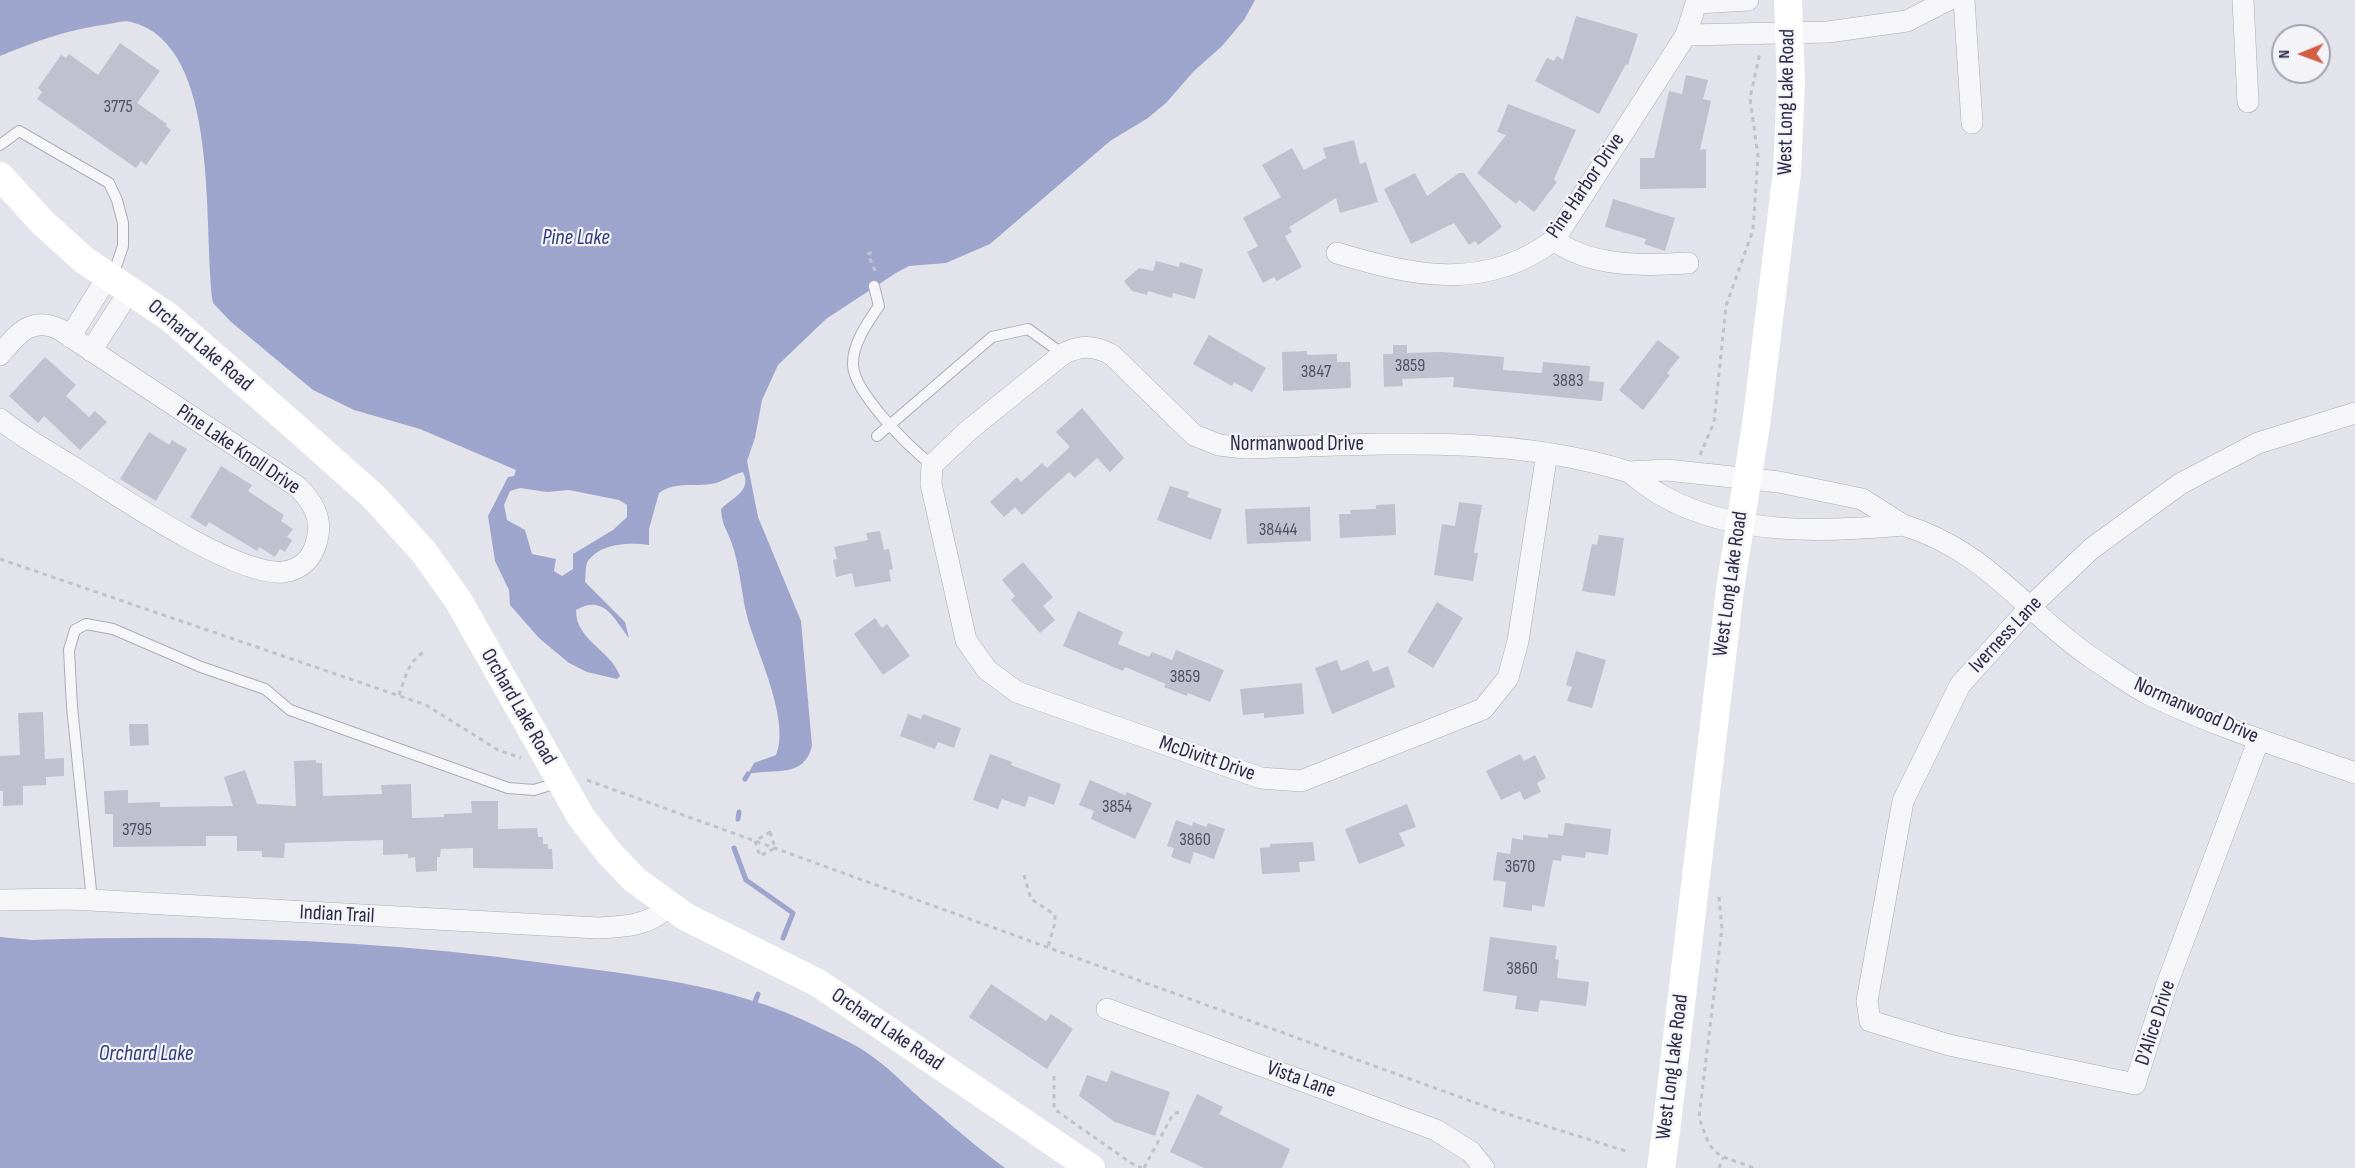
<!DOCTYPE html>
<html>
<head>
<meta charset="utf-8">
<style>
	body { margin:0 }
	#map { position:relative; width:2355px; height:1168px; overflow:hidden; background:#e3e3eb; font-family:"Sofia Sans Condensed",sans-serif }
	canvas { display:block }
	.north { position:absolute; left:2271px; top:24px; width:60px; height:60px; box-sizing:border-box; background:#f3f3f8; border:2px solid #a3a3b0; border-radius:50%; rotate:269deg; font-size:16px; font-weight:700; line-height:24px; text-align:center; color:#2a2b44 }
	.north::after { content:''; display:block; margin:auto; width:21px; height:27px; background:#d35d45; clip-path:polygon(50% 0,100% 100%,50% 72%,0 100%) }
</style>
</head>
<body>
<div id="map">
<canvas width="2355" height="1168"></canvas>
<div class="north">N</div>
</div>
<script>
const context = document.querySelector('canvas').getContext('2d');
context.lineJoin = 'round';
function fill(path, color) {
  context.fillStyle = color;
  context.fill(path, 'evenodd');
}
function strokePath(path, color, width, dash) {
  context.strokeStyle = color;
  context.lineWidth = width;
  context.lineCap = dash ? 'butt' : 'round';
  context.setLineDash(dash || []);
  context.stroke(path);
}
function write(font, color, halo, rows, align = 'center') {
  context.font = font + ' "Sofia Sans Condensed",sans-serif';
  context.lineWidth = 4.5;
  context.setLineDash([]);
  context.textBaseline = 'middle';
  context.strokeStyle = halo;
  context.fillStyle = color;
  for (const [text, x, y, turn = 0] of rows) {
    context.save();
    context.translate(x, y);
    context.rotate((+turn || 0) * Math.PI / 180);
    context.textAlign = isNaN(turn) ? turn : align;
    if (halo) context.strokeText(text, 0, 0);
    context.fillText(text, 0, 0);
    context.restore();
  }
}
fill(new Path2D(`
	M0,0H1255L1244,20L1222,46L1193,72L1167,102L1148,118L1110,141L990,244L946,263L909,266L896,273L826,319L778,365L762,400L755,438L747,461L758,517L801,621L812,746C804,779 774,768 748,774L754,763L776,755C791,721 756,651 747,616C741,592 740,567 732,544C727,529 722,526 721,509C733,497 752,491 743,472C734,474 725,480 716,483C696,488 677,480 659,493L649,529V545C630,542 598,543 587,563C585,568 586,576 585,582L625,622L629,638C615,621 605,593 576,610C576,641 610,649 620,676L617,679L587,672L569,663L539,638L510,605L509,590L495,561L488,516L508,477L514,476L516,470L420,429L354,410L313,390L230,321L213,303C202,232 223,44 131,22C125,20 116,23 109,24C70,29 36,41 0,56ZM520,488L547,492L569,490L619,500L627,505V517L613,530L573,554V569L562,576L554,571L556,559L532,554L525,530L507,520L504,505L510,491Z
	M0,937L32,940C203,934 375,939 544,963C635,975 732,984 816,1026C832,1034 851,1042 866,1052C887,1066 903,1083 921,1099C948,1122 976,1147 1005,1168H0Z`), '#9da5cc');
strokePath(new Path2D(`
	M745,779L748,774
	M738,819L739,812
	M734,848L746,880L793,913L783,938
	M755,1002L758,994`), '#9da5cc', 5);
fill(new Path2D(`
	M1576,16L1638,34L1628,65L1626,64L1599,114L1535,81L1547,58L1554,61L1557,56L1563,60Z
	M120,43L160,71L137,103L167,124L166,126L171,130L146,165L141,161L136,168L37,99L42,92L38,88L61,55L66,58L69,54L98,75Z
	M1686,75L1708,80L1703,99L1711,101L1700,150L1706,149V188L1640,189V158H1654L1669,91L1682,94Z
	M1508,104L1576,130L1554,179L1557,182L1534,212L1519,200L1516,204L1477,173L1506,135L1497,132Z
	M1354,140L1360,164L1366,162L1378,202L1340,213L1336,198L1289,227L1292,232L1285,236L1302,267L1277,281L1274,277L1263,283L1247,252L1258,246L1243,218L1281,197L1262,165L1292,148L1304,170L1326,158L1323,148Z
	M1415,173L1427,196L1459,173H1464L1502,227L1478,245L1475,241L1469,245L1454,223L1411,244L1384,189Z
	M1613,199L1675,218L1665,251L1644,244L1646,239L1605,227Z
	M1156,261L1179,267L1180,262L1203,269L1195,299L1173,293L1172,298L1148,291L1147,295L1132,291L1124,281L1139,268L1153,271Z
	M1209,335L1266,368L1252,392L1234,382L1232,386L1193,364Z
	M1658,340L1680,357L1667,373L1670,375L1643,410L1619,390Z
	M1393,345H1407V353L1442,352L1504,357L1503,370L1542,373L1543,362L1590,366L1589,381L1604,382L1602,401L1453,387L1454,377L1402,379L1403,386L1384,387L1383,354H1393Z
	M1307,351V355L1337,354V362H1350L1351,388L1283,391L1282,352Z
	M45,357L76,385L66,396L89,417L95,411L107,422L80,450L44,416L38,423L9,396Z
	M1082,408L1124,458L1110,472L1097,458L1075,478L1069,472L1022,515L1015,507L1004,517L990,502L1017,477L1021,482L1042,463L1047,468L1070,447L1056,432Z
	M149,432L169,445L172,440L187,449L156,501L120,479Z
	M221,466L252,485L248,491L284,515L281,521L293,529L287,537L292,540L285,552L280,549L275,557L259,547L257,551L209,522L206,527L190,517Z
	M1170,486L1189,492L1187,497L1222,509L1211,540L1157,520Z
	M1459,502L1482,505L1474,553H1478L1473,581L1434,575L1442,524L1455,526Z
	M1395,504L1396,535L1340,538L1339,514H1351L1350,510L1376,509V505Z
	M1310,507L1311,541L1247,544L1245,509Z
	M880,531L884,550L889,549L893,569L889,570L891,581L855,587L852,573L836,577L833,560L837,559L834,547L868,540L866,533Z
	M1599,535L1624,538L1615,596L1582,591L1592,544L1597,545Z
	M1023,562L1053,597L1043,606L1055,620L1040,633L1011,600L1015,596L1002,580Z
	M1437,602L1463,618L1433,668L1407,652Z
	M1078,611L1123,632L1118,644L1149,657L1152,652L1172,660L1176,650L1224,670L1210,702L1188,693L1187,696L1164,687L1166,684L1125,667L1123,671L1063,646Z
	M875,618L882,628L887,624L910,656L883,675L854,634Z
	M1576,651L1606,660L1592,708L1567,701L1572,687L1566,685Z
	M1337,660L1341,671L1368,660L1373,672L1388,666L1395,687L1332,714L1315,668Z
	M1302,683L1304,714L1264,718V713L1243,715L1240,689Z
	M43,712L45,759L64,758V776L46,777V785L23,786V805L3,806V791H0V756L20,755L18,713Z
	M908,714L921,719L923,714L961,728L954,748L938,742L935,749L900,736Z
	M129,724H148L149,745L130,746Z
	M990,754L1012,762L1011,765L1061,784L1054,805L1029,796L1025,807L1002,799L998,809L973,800Z
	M1520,754L1524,761L1535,755L1546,778L1537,783L1541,792L1524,800L1520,791L1501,800L1486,771Z
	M316,760V763H322L323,796L382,794L381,785L411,784L412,818L444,817V814L472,813L471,801H498V829L537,828L538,837H543V844H548V849H552L553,869L473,868V848L441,849L440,857H437V871L416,872L415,857L408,858V854L383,855V840L285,843L284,858L262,857V851H237V836H206V846L113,847V814H105L104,791L128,790V803L160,802V807L233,806L224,777L245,770L257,804L296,806L294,761Z
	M1090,780L1125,795L1127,792L1152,803L1135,839L1091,819L1094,811L1079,805Z
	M1407,804L1416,827L1399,833L1405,846L1359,864L1345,829Z
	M1176,820L1192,826L1193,822L1206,827L1208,823L1225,829L1214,859L1194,852L1190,864L1171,857L1174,848L1167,846Z
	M1565,823L1611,829L1608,855L1586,852L1585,858L1562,855L1561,861L1553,860L1544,907L1532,905V911L1503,907L1506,882L1493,880L1497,852L1510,854L1512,838L1523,840V835L1548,838V834L1563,836Z
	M1313,842L1315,861L1299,862L1300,872L1262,874L1260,848L1270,847V844Z
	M1490,937L1557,946L1555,959L1559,960L1557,978L1589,982L1586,1006L1540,1000L1538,1012L1515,1009L1517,996L1483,991Z
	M991,984L1046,1021L1051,1014L1073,1029L1047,1069L969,1017Z
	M1111,1071L1170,1092L1155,1136L1115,1122L1079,1096L1087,1075L1107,1082Z
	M1197,1094L1223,1107L1219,1114L1290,1149L1282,1168H1204L1170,1152Z`), '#c0c1ce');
const service = new Path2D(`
	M0,145L19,131L109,183L117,200L123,223V246L112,278
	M874,286L879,306C868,322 852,344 853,365C854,393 910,448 932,465
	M877,436L992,337L1028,329L1063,354
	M92,900L72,707L69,650L75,630L86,624L113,629L201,667L265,689L290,710L508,788L534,790L560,782`);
const minor = new Path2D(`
	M1964,0L1972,123
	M2243,0L2248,102
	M1697,3L1748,0
	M1686,35L1828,32L1907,21L1948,0
	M1554,240C1590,267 1644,266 1688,263
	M1337,253C1413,276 1485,292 1554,240L1686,35L1697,0
	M70,337L108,276
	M91,351L130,290
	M0,355C17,334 31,316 59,329L298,487C313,502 323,519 317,540C313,558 301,570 283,572C235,576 119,496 76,469C50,452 24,439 0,419
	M1547,453L1518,641L1508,678L1483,709L1301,781L1261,778L1017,692L987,670L966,640L931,484L932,465L969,430L1063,354C1081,345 1094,345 1112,355L1194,435L1219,445L1245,448C1373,445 1505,433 1629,472
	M1667,470L1779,482L1862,499L1903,525C1825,532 1734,536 1663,496C1651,490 1640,480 1629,472Z
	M1903,525C1987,550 2024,612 2092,658C2111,670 2130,685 2150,695C2215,726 2287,749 2355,773
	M2259,739L2167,984L2135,1084L1949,1045L1870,1021L1867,1001L1903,801L1960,685L2030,607L2091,549L2180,484L2258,443L2355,413
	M0,900L72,899L598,928C622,927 651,926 668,906
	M1107,1009L1436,1130L1471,1152L1484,1168`);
strokePath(service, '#acacb9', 12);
strokePath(minor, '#acacb9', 22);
strokePath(new Path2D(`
	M875,271L868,254L875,251
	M1700,455L1714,422L1726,306L1753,230L1758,156L1750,98L1760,52
	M0,559L426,705L498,750L521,758
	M399,695C405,679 408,661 424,652
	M587,780L1501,1112L1629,1152
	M770,832L775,848L760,856L755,841Z
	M1024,875L1031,899L1055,915V923L1048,947
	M1719,897L1722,928L1699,1117C1713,1160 1715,1153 1754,1168
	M1054,1076V1109L1131,1163L1142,1168
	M1144,1168L1173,1114L1180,1112
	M1719,1168L1723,1158`), '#c1c1ca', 3, [4.5, 4.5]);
strokePath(service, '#f6f6f9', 10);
strokePath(minor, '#f6f6f9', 21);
strokePath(new Path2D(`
	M0,176L42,222L84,260L169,317L293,425L374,497L423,551L458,600L581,817L610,854L635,880L686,917L818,983L1091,1168
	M1666,1131L1730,589L1756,425L1787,172L1791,83L1788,0`), '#fff', 28);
strokePath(new Path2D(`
	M1661,1168L1666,1131`), '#fff', 28);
write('18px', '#505066', null, [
	["3775",118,107],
	["3859",1410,366],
	["3847",1316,372],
	["3883",1568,381],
	["38444",1278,530],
	["3859",1185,677],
	["3854",1117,807],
	["3795",137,830],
	["3860",1195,840],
	["3670",1520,867],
	["3860",1522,969]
]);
write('21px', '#2a2b44', '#f3f3f8', [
	["West Long Lake Road",1787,102,-89],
	["Pine Harbor Drive",1586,186,-56],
	["Orchard Lake Road",200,346,40],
	["Normanwood Drive",1297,445],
	["Pine Lake Knoll Drive",238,450,34],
	["West Long Lake Road",1731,584,-82],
	["Iverness Lane",2006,635,-47],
	["Orchard Lake Road",518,707,60],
	["Normanwood Drive",2196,711,24],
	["McDivitt Drive",1207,759,19],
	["Indian Trail",337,915,3],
	["D'Alice Drive",2156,1023,-72],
	["Orchard Lake Road",887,1030,34],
	["West Long Lake Road",1673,1067,-83],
	["Vista Lane",1301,1080,20]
]);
write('italic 22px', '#323b7a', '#f3f3f8', [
	["Pine Lake",576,238],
	["Orchard Lake",146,1054]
]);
</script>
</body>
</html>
